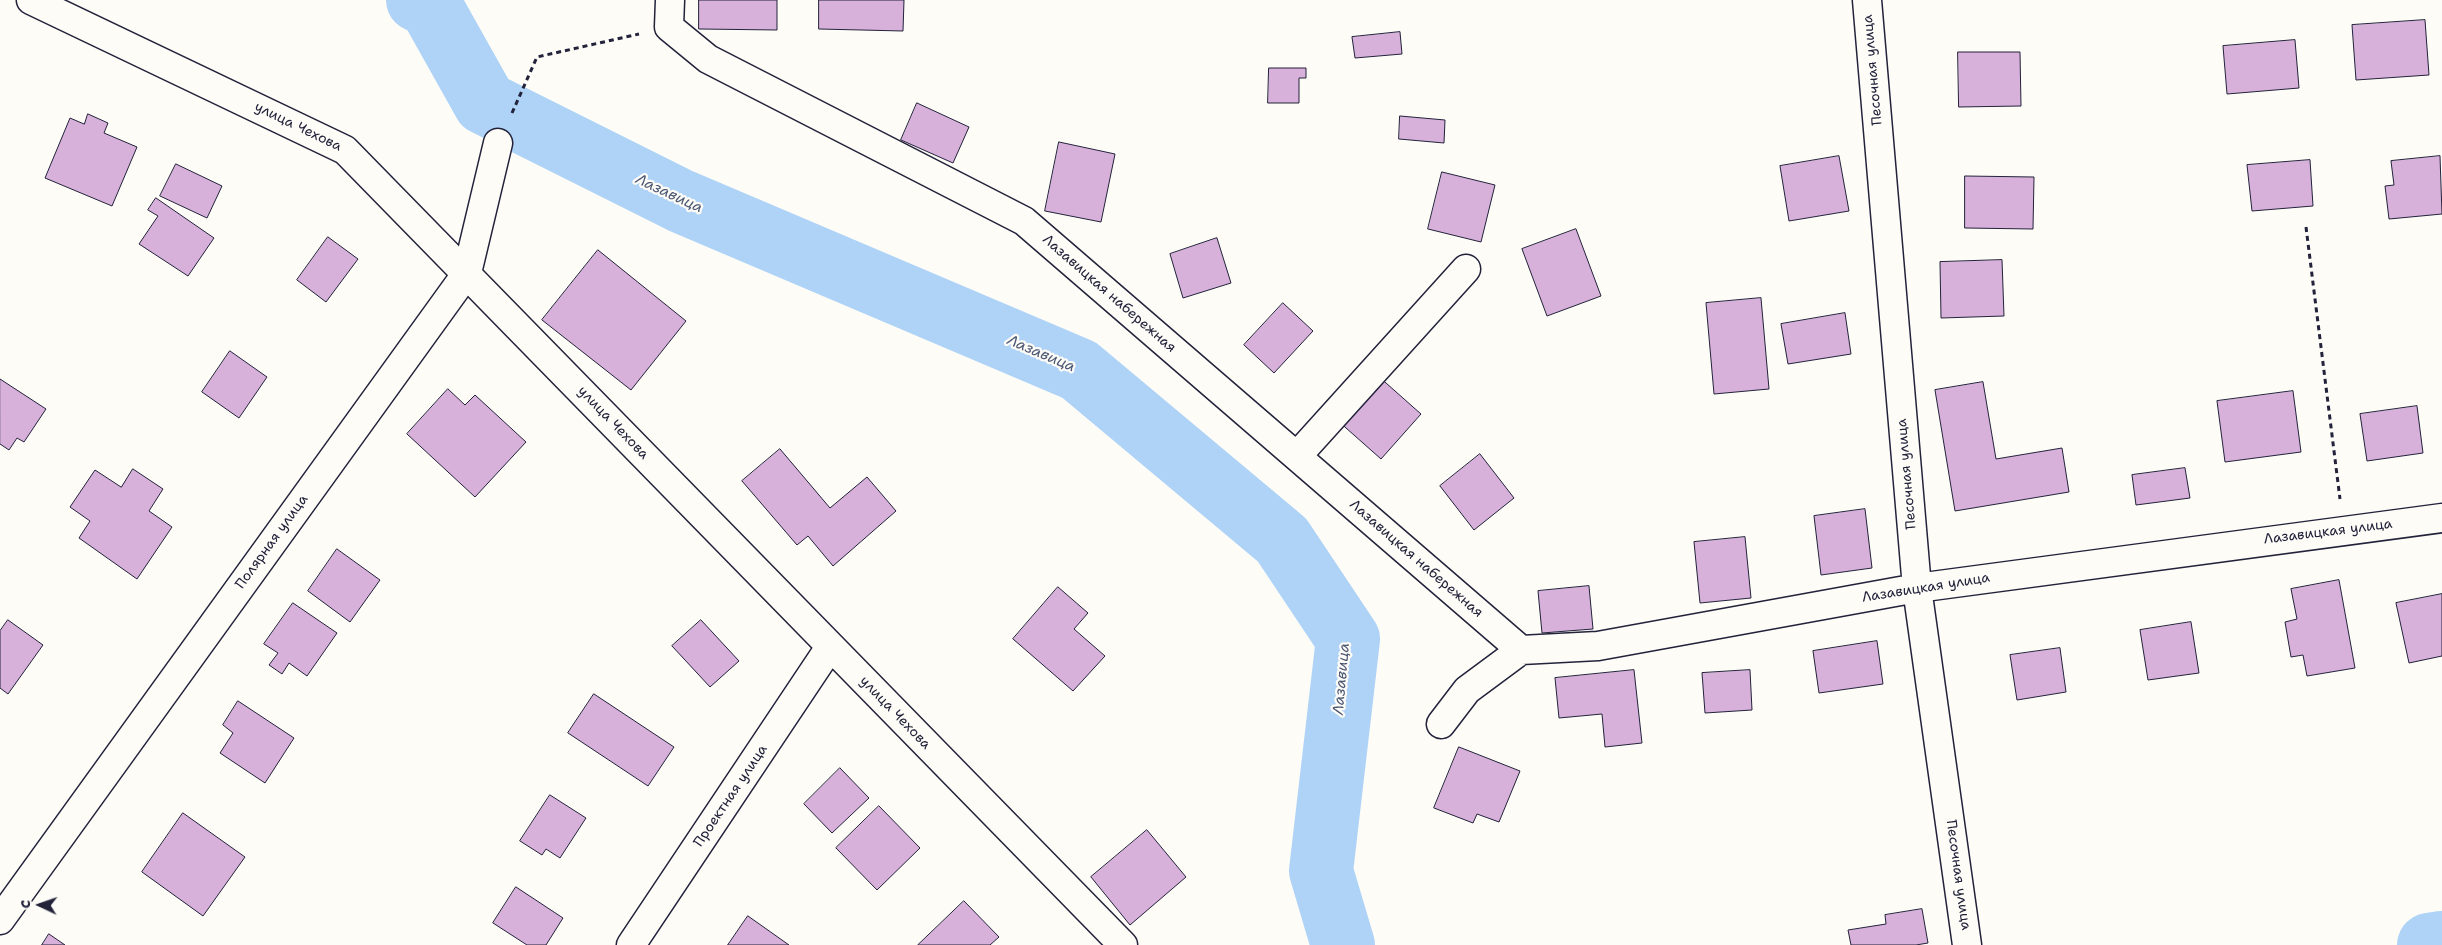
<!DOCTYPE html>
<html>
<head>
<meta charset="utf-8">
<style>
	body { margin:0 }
	#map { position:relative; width:2442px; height:945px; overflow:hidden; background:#fdfcf7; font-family:"Shantell Sans",sans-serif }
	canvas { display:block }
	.north { position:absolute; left:15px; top:880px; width:50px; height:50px; -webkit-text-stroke:4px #fdfcf7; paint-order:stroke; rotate:273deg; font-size:14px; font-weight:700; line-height:20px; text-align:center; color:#22223b }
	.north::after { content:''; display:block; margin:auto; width:18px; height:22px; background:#22223b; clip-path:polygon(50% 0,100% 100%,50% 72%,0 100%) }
</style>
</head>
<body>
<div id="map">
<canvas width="2442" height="945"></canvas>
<div class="north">С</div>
</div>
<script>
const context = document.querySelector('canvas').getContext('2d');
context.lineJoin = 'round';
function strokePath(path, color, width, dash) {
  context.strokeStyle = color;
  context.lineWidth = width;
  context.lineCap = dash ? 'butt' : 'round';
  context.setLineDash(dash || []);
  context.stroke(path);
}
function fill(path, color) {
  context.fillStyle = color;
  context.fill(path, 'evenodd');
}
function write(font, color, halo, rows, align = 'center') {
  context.font = font + ' "Shantell Sans",sans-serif';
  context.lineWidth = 4.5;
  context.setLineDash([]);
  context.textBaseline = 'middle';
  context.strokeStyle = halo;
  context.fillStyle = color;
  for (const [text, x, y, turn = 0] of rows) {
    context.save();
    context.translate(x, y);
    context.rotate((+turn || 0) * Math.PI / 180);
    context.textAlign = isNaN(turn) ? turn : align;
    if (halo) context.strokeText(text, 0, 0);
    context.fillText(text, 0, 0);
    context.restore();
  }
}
strokePath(new Path2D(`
	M418,0L430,5L485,103L681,201L1079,370L1282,540L1348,639L1321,871L1343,945
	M2429,945L2442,943`), '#aed3f7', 64);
const building = new Path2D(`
	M699,0H777V30L699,29Z
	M819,0H904L903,31L819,29Z
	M2425,20L2429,75L2356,80L2352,25Z
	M1400,32L1402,54L1355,58L1352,37Z
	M2295,40L2299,88L2227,94L2223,46Z
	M1958,52H2020L2021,106L1959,107Z
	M1269,68H1306V78H1299V103H1268Z
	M917,103L969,127L953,163L901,140Z
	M88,114L108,123L104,133L137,147L112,206L45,178L70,118L84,124Z
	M1400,116L1445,120L1444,143L1399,139Z
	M1059,142L1115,154L1101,222L1045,211Z
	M1839,156L1849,211L1789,221L1780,166Z
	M2440,156L2442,214L2389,219L2385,186L2394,185L2391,161Z
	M2310,160L2313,206L2252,211L2247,165Z
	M176,164L222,186L207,218L160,196Z
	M1442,172L1495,185L1481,242L1428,229Z
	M1965,176L2034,177L2033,229L1965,228Z
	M156,198L214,238L188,276L139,244L158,216L148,210Z
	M1576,229L1601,296L1547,316L1522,249Z
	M328,237L358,259L326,302L297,280Z
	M1217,238L1231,283L1183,298L1170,254Z
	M598,250L686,321L631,390L542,320Z
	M2002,260L2004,316L1941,318L1940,262Z
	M1761,298L1769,389L1714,394L1706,303Z
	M1283,303L1313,331L1274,373L1244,345Z
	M1845,313L1851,354L1788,364L1781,324Z
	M230,351L267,377L239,418L202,392Z
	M1377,375L1421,414L1381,459L1337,420Z
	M0,379L46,409L24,442L17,438L9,450L0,444Z
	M1983,382L1996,459L2062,448L2069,492L1955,511L1935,390Z
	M448,389L465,405L475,395L526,442L475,497L407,434Z
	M2293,391L2301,452L2225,462L2217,401Z
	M2417,406L2423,453L2367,461L2360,414Z
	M780,449L830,508L867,477L896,511L833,566L808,536L797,545L742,481Z
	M1480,454L1514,498L1474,530L1440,486Z
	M2185,468L2190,498L2136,505L2132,475Z
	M133,469L163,489L149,511L172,527L137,579L79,538L90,521L70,507L95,470L121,487Z
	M1865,509L1872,568L1821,575L1814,516Z
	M1745,537L1751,598L1700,603L1694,542Z
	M337,549L380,580L350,622L308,591Z
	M2339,580L2355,668L2307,676L2303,655L2291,657L2285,622L2297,619L2291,589Z
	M1589,586L1593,629L1542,633L1538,591Z
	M1058,587L1088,613L1074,629L1105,656L1073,691L1013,639Z
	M2442,594V656L2409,663L2396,603Z
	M293,603L337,633L307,676L289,663L282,674L269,665L278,653L264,644Z
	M8,620L43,645L8,694L0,688V631Z
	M701,620L739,661L710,687L672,646Z
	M2191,622L2199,673L2148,680L2140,630Z
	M1877,641L1883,684L1819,693L1813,651Z
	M2060,648L2066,692L2017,700L2010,655Z
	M1634,670L1642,743L1605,747L1602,714L1559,718L1555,678Z
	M1750,670L1752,710L1705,713L1702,673Z
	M594,694L674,747L648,786L568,733Z
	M238,701L294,738L265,783L220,753L233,733L223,725Z
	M1459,747L1520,771L1499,822L1477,814L1473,823L1434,808Z
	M840,768L869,798L832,833L804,804Z
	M550,795L586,818L560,858L546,849L542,855L520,841Z
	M879,806L920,848L877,890L836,848Z
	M183,813L245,857L203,916L142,872Z
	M1147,830L1186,877L1130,925L1091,877Z
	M516,887L563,918L546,945H527L493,923Z
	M964,901L999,937L990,945H918Z
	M1922,909L1928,943L1916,945H1851L1848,930L1886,924L1885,915Z
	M748,916L789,945H728Z
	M49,934L65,945H42Z`);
fill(building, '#d7b1d9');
strokePath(building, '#22223b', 1);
const minor = new Path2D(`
	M31,0L345,150L1123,945
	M670,0L669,27L708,59L1024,221L1521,650
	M1867,0L1917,588L1967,945
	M1297,456L1466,269
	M1441,724L1467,690L1521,650L1598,646L1917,588L2442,518
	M0,920L467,273L498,143
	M631,945L830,647`);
strokePath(minor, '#22223b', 31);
strokePath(new Path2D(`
	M512,113L537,57L639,34
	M2306,227L2340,499`), '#22223b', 3, [5, 4]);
strokePath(minor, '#fdfcf7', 28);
write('14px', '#22223b', '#fdfcf7', [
	["Песочная улица",1873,70,-95],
	["улица Чехова",298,127,26],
	["Лазавицкая набережная",1109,294,41],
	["улица Чехова",613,423,46],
	["Песочная улица",1907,474,-95],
	["Лазавицкая улица",2328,532,-7],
	["Полярная улица",272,542,-54],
	["Лазавицкая набережная",1416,559,41],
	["Лазавицкая улица",1926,588,-9],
	["улица Чехова",895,713,46],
	["Проектная улица",731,796,-56],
	["Песочная улица",1958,875,82]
]);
write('italic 15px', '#4c5773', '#fdfcf7', [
	["Лазавица",669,194,25],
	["Лазавица",1041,354,23],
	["Лазавица",1342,679,-85]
]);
</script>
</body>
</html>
